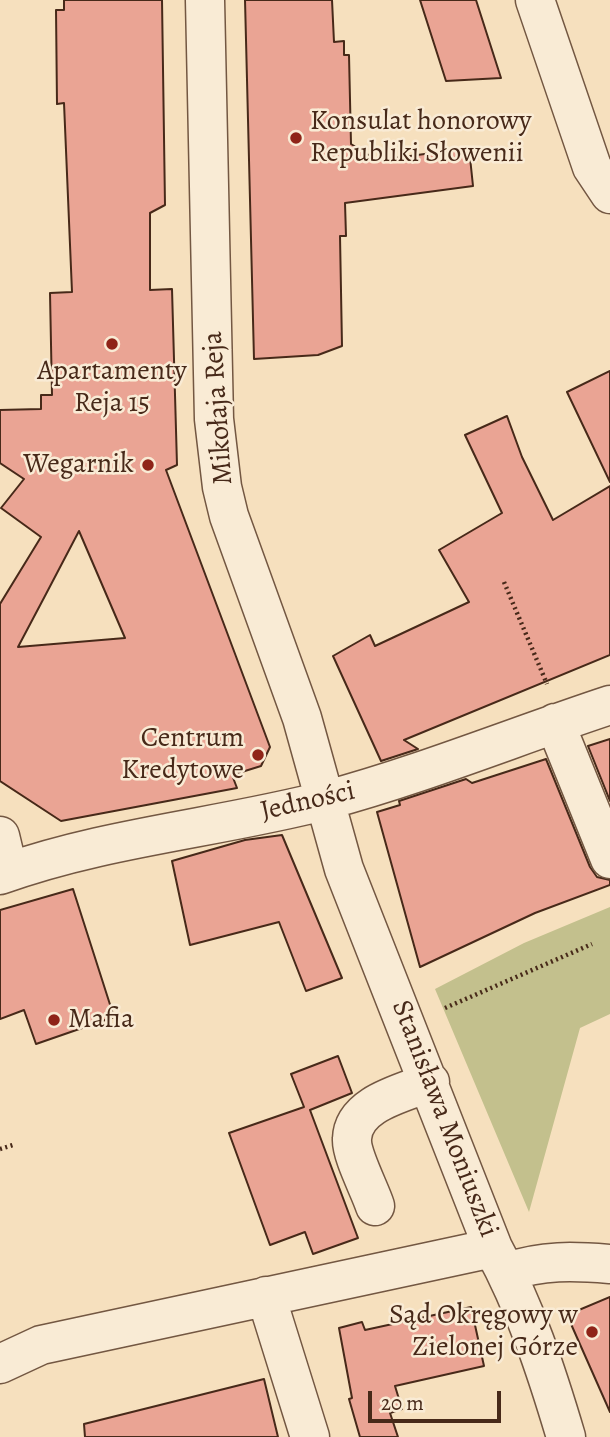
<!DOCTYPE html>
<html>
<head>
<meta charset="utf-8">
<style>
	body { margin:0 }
	#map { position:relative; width:610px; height:1437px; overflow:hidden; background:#f6e0be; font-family:Alegreya,serif }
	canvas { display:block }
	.scale { position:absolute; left:368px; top:1391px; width:133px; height:32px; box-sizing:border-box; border:4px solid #472919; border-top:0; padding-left:9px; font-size:21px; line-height:24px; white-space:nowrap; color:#472919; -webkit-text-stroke:5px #f9ebd5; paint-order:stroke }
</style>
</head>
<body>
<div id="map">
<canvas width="610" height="1437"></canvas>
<div class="scale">20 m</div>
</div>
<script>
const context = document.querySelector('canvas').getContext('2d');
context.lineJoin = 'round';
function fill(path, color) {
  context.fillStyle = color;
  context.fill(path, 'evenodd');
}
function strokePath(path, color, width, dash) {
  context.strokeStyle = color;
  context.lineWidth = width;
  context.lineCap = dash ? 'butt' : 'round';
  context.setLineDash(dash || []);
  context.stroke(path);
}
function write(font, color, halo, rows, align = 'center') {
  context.font = font + ' Alegreya,serif';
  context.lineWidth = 5;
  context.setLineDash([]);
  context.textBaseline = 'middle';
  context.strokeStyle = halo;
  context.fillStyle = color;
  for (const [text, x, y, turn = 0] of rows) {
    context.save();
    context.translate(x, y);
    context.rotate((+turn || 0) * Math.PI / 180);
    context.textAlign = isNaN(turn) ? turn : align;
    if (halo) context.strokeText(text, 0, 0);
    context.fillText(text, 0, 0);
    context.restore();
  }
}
fill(new Path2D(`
	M610,907V1014L580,1028L529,1212L435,989L524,943Z`), '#c3c08d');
const building = new Path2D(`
	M64,0H162L165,205L150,213V290L172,289L177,465L166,470L270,747L261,766L232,775L237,788L61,821L0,781V604L41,537L1,508L24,479L0,463V410L41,409V395H52L50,293L72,292L64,103L57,104L56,10H64ZM79,531L125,638L18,647L46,594Z
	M245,0H332L334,42L344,41V55H349L351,144L372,157L373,161L469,148L473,186L345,203L346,236H340L342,346L318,355L254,359Z
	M420,0H476L501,78L446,81Z
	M610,371V482L567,392Z
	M507,416L522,457L553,520L610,486V655L404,740L418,749L381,761L333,656L370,635L375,646L469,602L439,550L502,513L465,435Z
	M610,739V801L588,746Z
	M546,759L590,867L597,877L610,880V885L535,913L420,967L377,812L400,805L399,801L466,779L472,783Z
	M282,835L342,978L306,991L279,922L190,945L172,861L245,840Z
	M73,889L114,1017L36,1044L24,1010L0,1019V910Z
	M338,1056L352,1093L310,1110L358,1238L313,1254L305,1232L270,1245L229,1133L304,1107L291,1074Z
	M610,1297V1412L567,1315Z
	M471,1307L484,1366L395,1386L402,1409L390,1413L398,1437H360L349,1399L352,1398L339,1328L362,1322L365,1330Z
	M264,1379L278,1437H85L84,1424Z`);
fill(building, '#eaa494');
strokePath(building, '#472919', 2);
const minor = new Path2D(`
	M205,0L214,419L222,487L229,516L302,718L344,869L493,1248C525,1306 547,1373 566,1437
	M535,0L592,167L610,194
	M555,723L610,859
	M0,836L5,857L0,872
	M0,875C105,837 219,828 327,800C423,774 516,736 610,705
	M375,1206C370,1190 351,1155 352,1139C353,1103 404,1093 430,1082
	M507,1272C543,1260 573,1261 610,1264
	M266,1296L310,1437
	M0,1364L41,1345L493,1248`);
strokePath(minor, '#735742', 41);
strokePath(new Path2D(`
	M504,582L547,684
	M445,1008L592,944
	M0,1149L13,1145`), '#472919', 4.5, [2, 3.5]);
strokePath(minor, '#f9ebd5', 38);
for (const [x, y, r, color] of [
	[296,138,7,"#8f2418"],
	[112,344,7,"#8f2418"],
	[148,465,7,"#8f2418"],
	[258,755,7,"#8f2418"],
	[54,1020,7,"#8f2418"],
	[592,1332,7,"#8f2418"]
]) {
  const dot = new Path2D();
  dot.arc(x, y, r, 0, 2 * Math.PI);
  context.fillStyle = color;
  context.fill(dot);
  strokePath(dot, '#f9ebd5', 2.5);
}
write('28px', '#472919', '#f9ebd5', [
	["Konsulat honorowy",310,122,"left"],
	["Republiki Słowenii",310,154,"left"],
	["Apartamenty",112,372,"center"],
	["Reja 15",112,404,"center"],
	["Wegarnik",134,465],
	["Centrum",244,739],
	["Kredytowe",244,771],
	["Mafia",68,1020,"left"],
	["Sąd Okręgowy w",578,1316],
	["Zielonej Górze",578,1348]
], 'right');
write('28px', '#472919', '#f9ebd5', [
	["Mikołaja Reja",219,408,-94],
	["Jedności",308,802,-13],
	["Stanisława Moniuszki",444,1119,69]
]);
</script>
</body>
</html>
